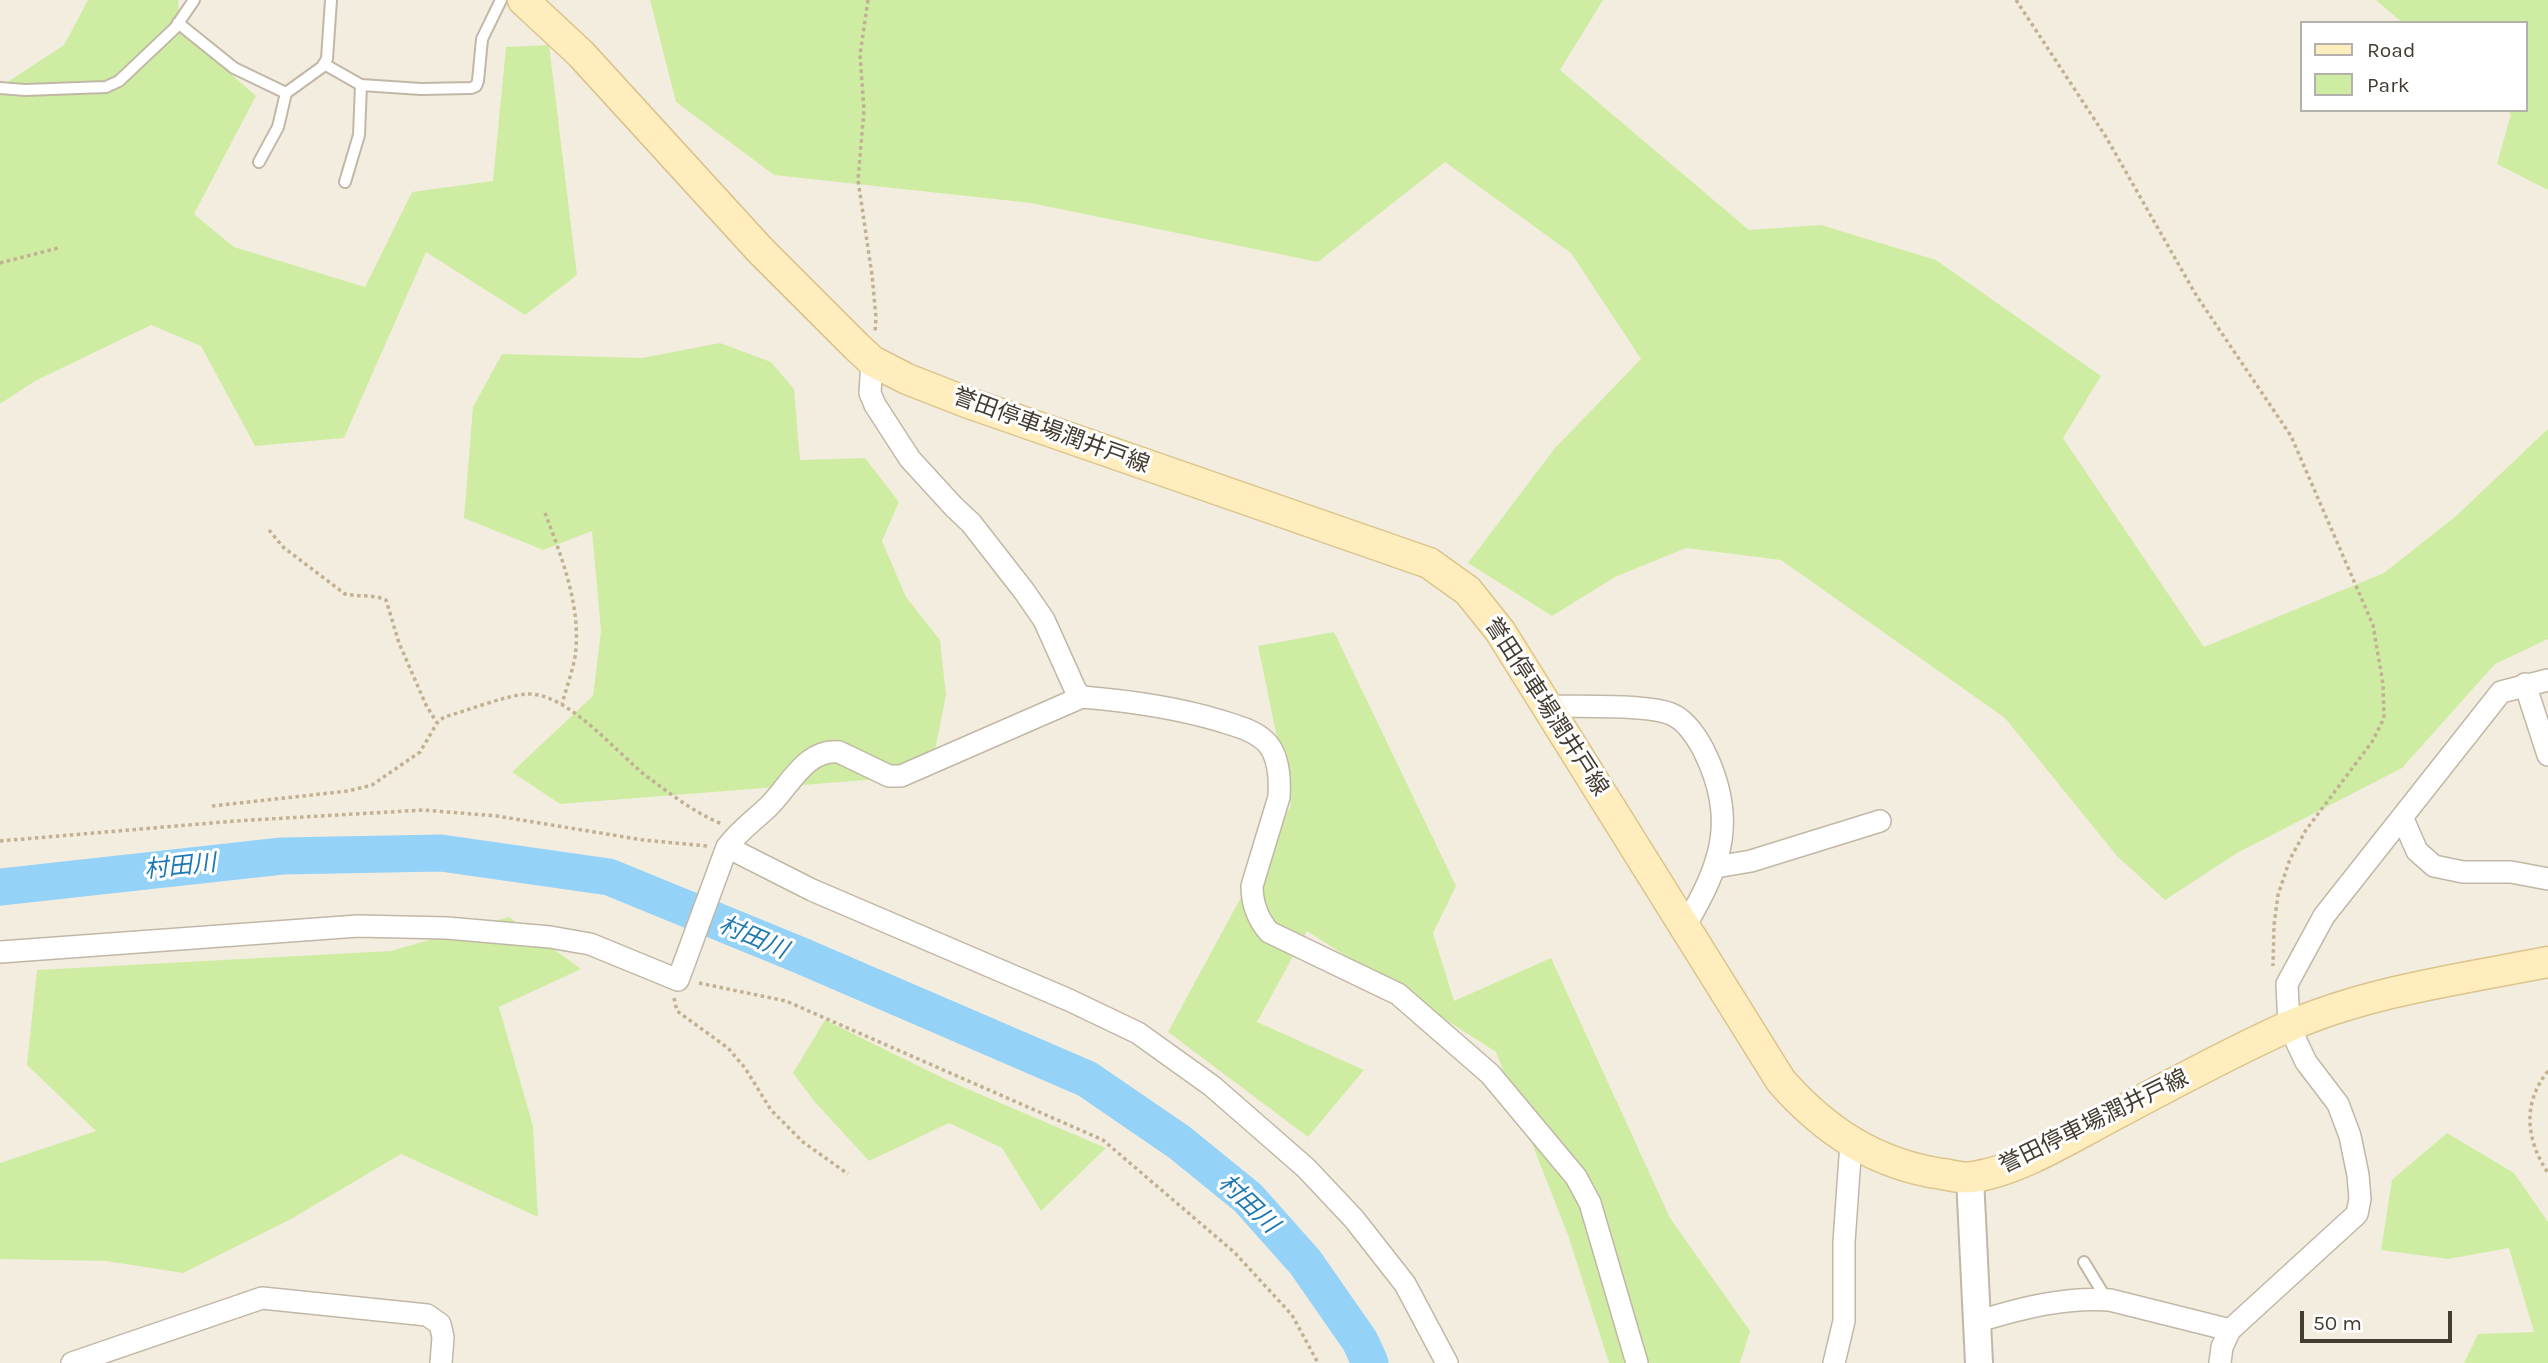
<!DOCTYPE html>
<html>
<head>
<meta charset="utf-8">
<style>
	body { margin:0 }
	#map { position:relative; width:2548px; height:1363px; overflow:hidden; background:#f3ede0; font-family:Karla,sans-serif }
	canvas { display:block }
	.legend { position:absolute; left:2300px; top:21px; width:228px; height:91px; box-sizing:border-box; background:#fff; border:2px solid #b4b1ad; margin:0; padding:9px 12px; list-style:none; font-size:21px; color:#443c31 }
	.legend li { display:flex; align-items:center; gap:14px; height:35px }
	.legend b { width:35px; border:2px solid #b4b1ad }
	.scale { position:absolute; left:2300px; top:1311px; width:152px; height:32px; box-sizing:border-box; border:4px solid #443c31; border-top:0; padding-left:9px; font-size:21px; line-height:24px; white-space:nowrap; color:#443c31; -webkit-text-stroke:5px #fff; paint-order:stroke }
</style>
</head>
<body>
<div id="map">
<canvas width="2548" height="1363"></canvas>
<ul class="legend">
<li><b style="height:9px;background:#ffedbe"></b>Road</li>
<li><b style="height:19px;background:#ceeda3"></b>Park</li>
</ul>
<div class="scale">50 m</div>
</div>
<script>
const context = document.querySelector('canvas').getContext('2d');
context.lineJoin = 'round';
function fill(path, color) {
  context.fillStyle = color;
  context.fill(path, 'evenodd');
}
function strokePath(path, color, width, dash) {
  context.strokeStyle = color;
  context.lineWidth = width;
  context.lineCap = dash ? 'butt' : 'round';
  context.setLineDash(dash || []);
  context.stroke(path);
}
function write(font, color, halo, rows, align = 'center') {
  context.font = font + ' Karla,"Noto Sans JP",sans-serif';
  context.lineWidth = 6;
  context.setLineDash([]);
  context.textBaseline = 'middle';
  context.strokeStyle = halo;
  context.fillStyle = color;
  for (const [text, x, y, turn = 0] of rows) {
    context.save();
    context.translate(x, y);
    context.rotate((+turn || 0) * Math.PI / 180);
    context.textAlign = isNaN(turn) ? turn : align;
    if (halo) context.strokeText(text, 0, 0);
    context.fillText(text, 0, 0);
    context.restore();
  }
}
fill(new Path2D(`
	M88,0H178L180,29L256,96L194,214L234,247L365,287L412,192L493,181L506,47L549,45L577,275L525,315L426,252L344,438L255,446L201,346L151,325L35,381L0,404V87L64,45Z
	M650,0H1603L1560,70L1749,230L1821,225L1936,260L2101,376L2063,438L2204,647L2384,573L2456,516L2548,429V639L2495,664L2402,768L2237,853L2165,900L2117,856L2005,718L1781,560L1686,548L1615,577L1552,616L1468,563L1555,448L1641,359L1571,253L1445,162L1318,262L1031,203L774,175L676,102Z
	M2376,0H2548V190L2497,164L2511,114L2507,110H2525V23H2403Z
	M720,343L771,362L794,389L800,460L865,458L899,502L882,541L906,597L940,640L946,695L930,775L560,804L512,772L593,696L601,631L592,531L543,550L464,518L473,407L502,354L642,358Z
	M1334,632L1456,886L1433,933L1454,1001L1551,958L1670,1218L1750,1331L1740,1363H1609L1568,1235L1496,1052L1307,931L1257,1022L1364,1070L1308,1137L1168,1032L1291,805L1258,646Z
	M509,917L581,969L499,1007L533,1126L538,1217L401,1154L291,1219L183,1273L106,1261L0,1259V1163L96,1131L27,1065L37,970L391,951Z
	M825,1020L949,1081L1106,1148L1041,1211L1002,1148L949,1123L869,1161L814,1101L793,1073Z
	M2447,1133L2514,1173L2548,1222V1363H2464L2478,1334L2534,1332L2509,1248L2448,1259L2381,1250L2392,1180Z`), '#ceeda3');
strokePath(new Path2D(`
	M0,887L282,856L441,853L609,877L802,956L1087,1079L1179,1142L1248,1198L1305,1262L1360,1341L1370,1363`), '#94d2f8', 37);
const service = new Path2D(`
	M178,23L234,68L286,93
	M324,64L361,85L421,89L471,88L476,86L478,81L482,39L501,0
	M0,88L25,90L106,87L119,81L175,28L194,0
	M259,162L278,127L286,93L322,67L327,59L331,0
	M345,182L359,135L361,85
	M2084,1262L2107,1300`);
const minor = new Path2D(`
	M872,361L870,393L875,405L910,459L954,507L971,523L1024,591L1044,620L1076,691L1082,697C1130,701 1175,707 1221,721C1237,726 1253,730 1265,741C1279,754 1280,780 1279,797L1252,886C1252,904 1257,918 1269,932L1398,994L1490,1074L1576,1177L1590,1203L1637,1363
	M2525,684L2548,755
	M1548,706C1578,707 1646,704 1671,714C1686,720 1696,736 1703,749C1738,818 1722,864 1685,926
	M2403,819L2417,851L2434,866L2463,872H2511L2548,879
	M727,847L812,890L1069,1000L1138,1033L1212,1086L1306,1168L1354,1219L1405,1284L1447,1363
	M1716,867L1751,861L1880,821
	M0,952L358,926L447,928L550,937L590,944L678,980L727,847C739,831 752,822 767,808C788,789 805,748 839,752L889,776H901L1082,697
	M1979,1321C2022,1308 2064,1297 2110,1300L2230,1330
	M72,1363L262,1298L427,1315L440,1324L443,1337L441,1363
	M1834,1363L1844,1321V1242L1851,1143
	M2220,1363L2222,1347L2230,1330L2357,1214L2360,1199L2358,1175L2350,1136L2338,1104L2306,1062L2289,1026L2287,984L2324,916L2501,692L2548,680`);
const tertiary = new Path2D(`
	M1970,1178L1979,1363`);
const secondary = new Path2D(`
	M523,0L581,54L760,250L856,346L872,361L907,379L966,402L1429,563L1468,591L1500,631L1781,1081C1825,1131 1875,1164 1942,1174C1951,1175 1963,1179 1973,1177C2015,1171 2062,1143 2099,1123C2161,1090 2223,1056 2287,1027C2369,991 2461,979 2548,962`);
strokePath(service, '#c1b7a5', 14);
strokePath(minor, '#c1b7a5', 24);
strokePath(tertiary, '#c1b7a5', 30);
strokePath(secondary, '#dbc48c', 33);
strokePath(new Path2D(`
	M868,0L860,55L864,110L858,180L872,275L876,317L875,332
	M2016,0L2106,137L2196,295L2291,436L2373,625L2383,684L2384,718L2372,742L2306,830L2290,859L2278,895L2274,925L2273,966
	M0,263L58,248
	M545,513C562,558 582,608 575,657C572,673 566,689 562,704
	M269,530L283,547L345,594C359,597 373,594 386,600L399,643L426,705L437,723
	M212,806L348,791L372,785L420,752L437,723L444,717C466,711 507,695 527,694C568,692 618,755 649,778C672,795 695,813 722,824
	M0,841L235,821L423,810L497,816L643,840L707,846
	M699,983L786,1001L1103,1140L1234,1252L1292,1315L1318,1363
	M674,998L677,1011L728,1048L745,1068L771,1110L803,1142L848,1174
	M2548,1071C2522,1103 2526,1140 2548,1173`), '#c2b092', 3.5, [3.5, 3.5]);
strokePath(service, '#fff', 10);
strokePath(minor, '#fff', 21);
strokePath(tertiary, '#fff', 26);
strokePath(secondary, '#ffedbe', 30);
write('23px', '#443c31', '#fff', [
	["誉田停車場潤井戸線",1051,431,20],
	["誉田停車場潤井戸線",1546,707,57],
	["誉田停車場潤井戸線",2094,1122,-26]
]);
write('italic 24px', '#1e79b2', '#fff', [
	["村田川",180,867,-6],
	["村田川",753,938,23],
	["村田川",1248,1204,44]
]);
</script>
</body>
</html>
